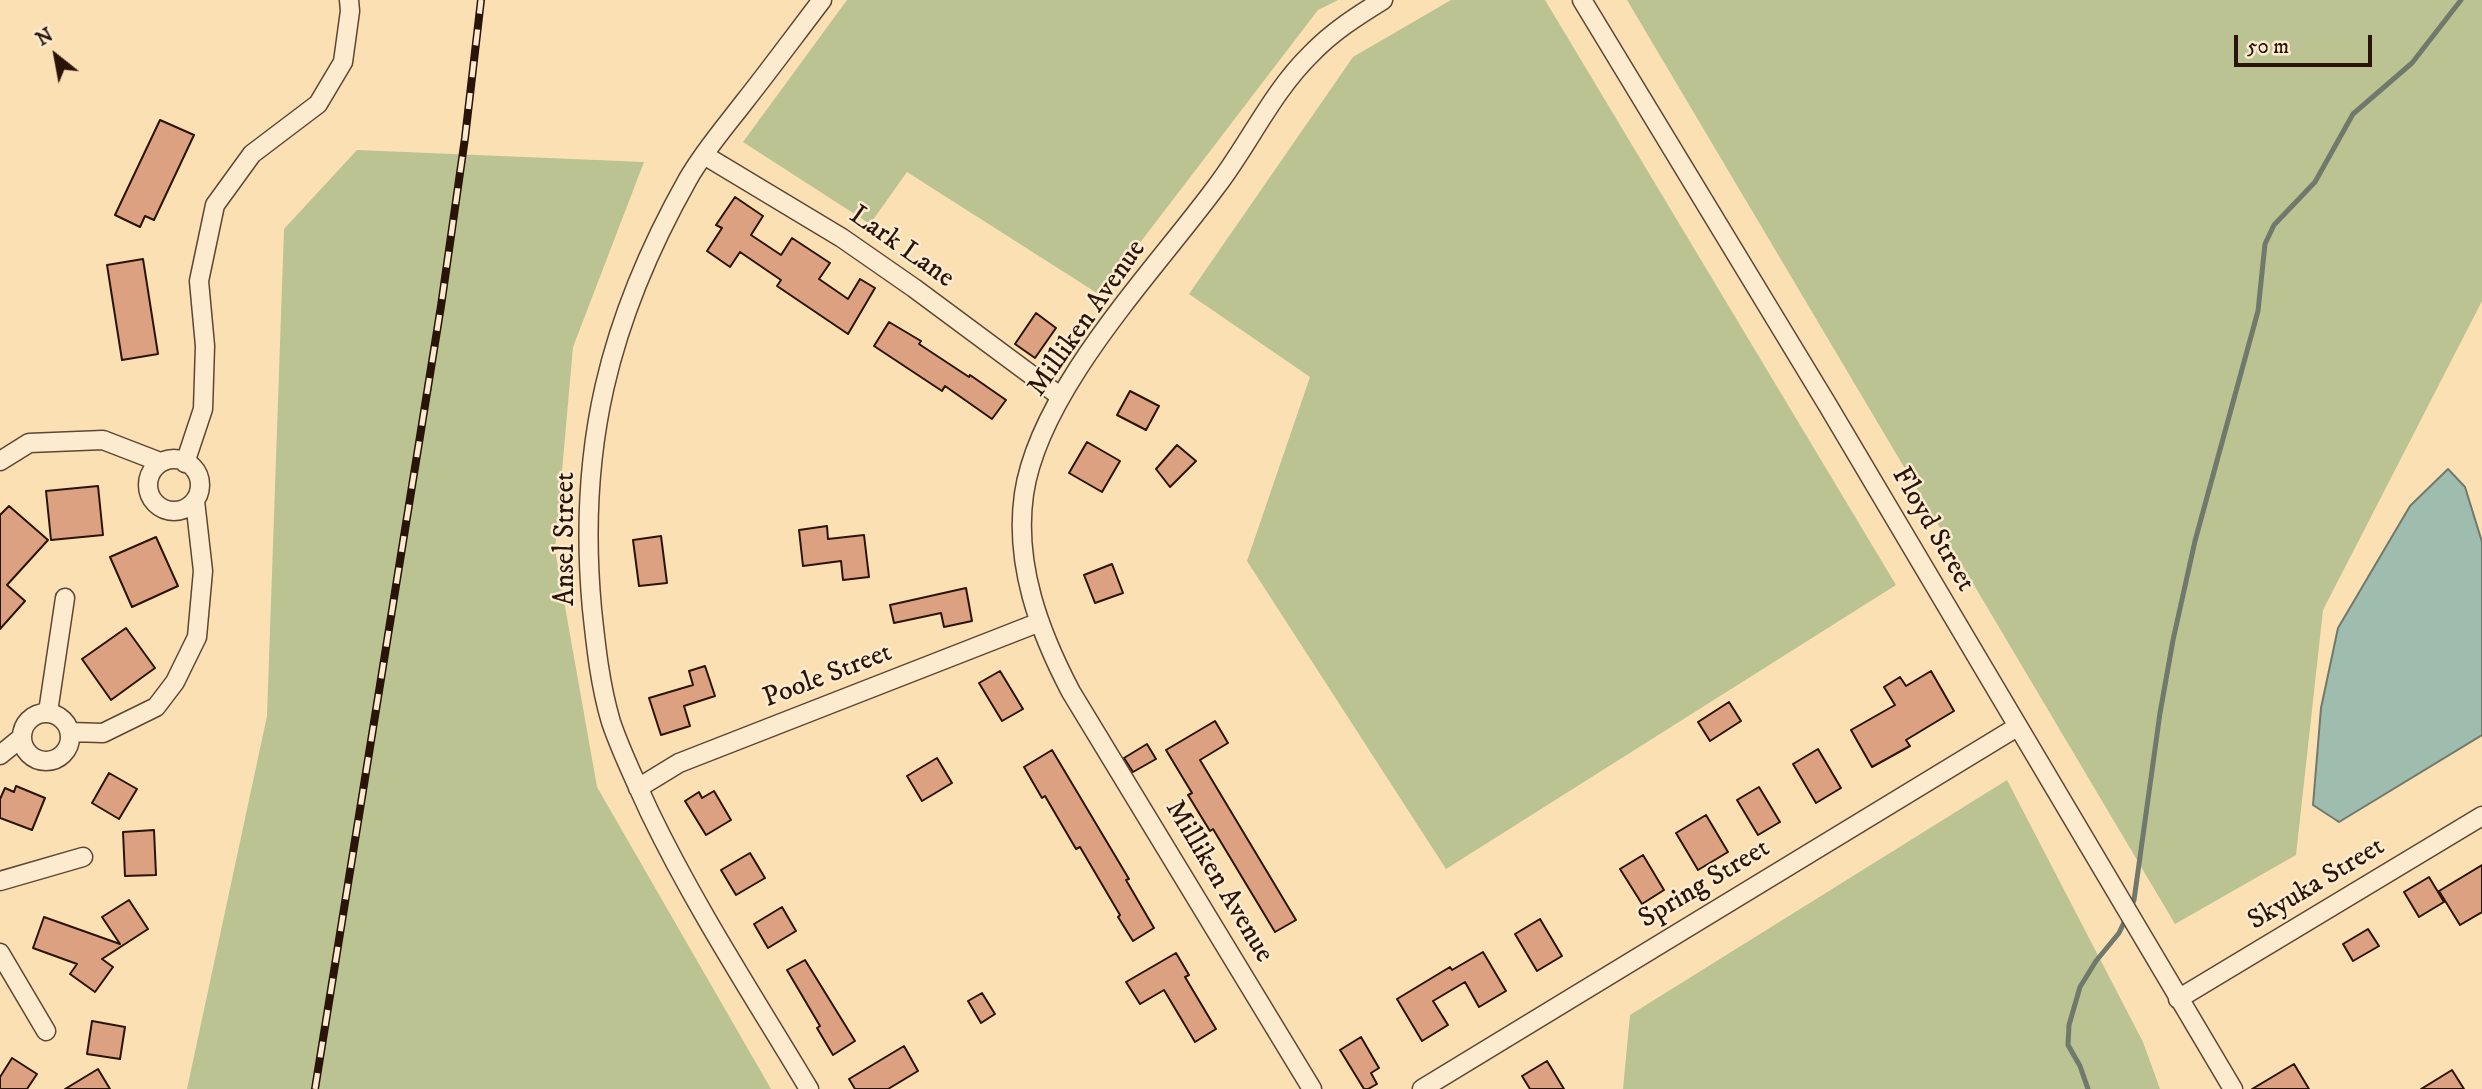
<!DOCTYPE html>
<html>
<head>
<meta charset="utf-8">
<style>
	body { margin:0 }
	#map { position:relative; width:2482px; height:1089px; overflow:hidden; background:#fbe0b4; font-family:"IM FELL DW Pica",serif }
	canvas { display:block }
	.north { position:absolute; left:21px; top:21px; width:70px; height:70px; -webkit-text-stroke:5px #fcebce; paint-order:stroke; rotate:329deg; font-size:19px; font-weight:700; line-height:28px; text-align:center; color:#2a1309 }
	.north::after { content:''; display:block; margin:auto; width:24px; height:32px; background:#2a1309; clip-path:polygon(50% 0,100% 100%,50% 72%,0 100%) }
	.scale { position:absolute; left:2234px; top:35px; width:138px; height:32px; box-sizing:border-box; border:4px solid #2a1309; border-top:0; padding-left:9px; font-size:21px; line-height:24px; white-space:nowrap; color:#2a1309; -webkit-text-stroke:5px #fcebce; paint-order:stroke }
</style>
</head>
<body>
<div id="map">
<canvas width="2482" height="1089"></canvas>
<div class="north">N</div>
<div class="scale">50 m</div>
</div>
<script>
const context = document.querySelector('canvas').getContext('2d');
context.lineJoin = 'round';
function fill(path, color) {
  context.fillStyle = color;
  context.fill(path, 'evenodd');
}
function strokePath(path, color, width, dash) {
  context.strokeStyle = color;
  context.lineWidth = width;
  context.lineCap = dash ? 'butt' : 'round';
  context.setLineDash(dash || []);
  context.stroke(path);
}
function write(font, color, halo, rows, align = 'center') {
  context.font = font + ' "IM FELL DW Pica",serif';
  context.lineWidth = 5;
  context.setLineDash([]);
  context.textBaseline = 'middle';
  context.strokeStyle = halo;
  context.fillStyle = color;
  for (const [text, x, y, turn = 0] of rows) {
    context.save();
    context.translate(x, y);
    context.rotate((+turn || 0) * Math.PI / 180);
    context.textAlign = isNaN(turn) ? turn : align;
    if (halo) context.strokeText(text, 0, 0);
    context.fillText(text, 0, 0);
    context.restore();
  }
}
fill(new Path2D(`
	M847,0H1338L1318,10L1100,295L907,172L870,224L743,142Z
	M1451,0H1545L1896,585L1446,869L1247,561L1310,377L1189,294L1353,57Z
	M1627,0H2482V301L2323,610L2296,855L2175,924Z
	M357,150L644,162L573,347L555,550L597,787L771,1089H187L267,716L284,229Z
	M2007,780L2143,1042L2160,1089H1623L1630,1015Z`), '#bac391');
const water = new Path2D(`
	M2448,469L2465,487L2482,542V735L2339,822L2313,805L2321,708L2338,628L2410,506Z`);
fill(water, '#9fbdae');
strokePath(water, '#70796c', 2);
strokePath(new Path2D(`
	M2131,907L2134,900L2160,713L2173,640L2195,541L2258,311L2265,244L2274,225L2315,182L2353,114L2412,63L2461,0
	M2088,1089L2080,1066L2068,1045L2069,1025L2080,987L2096,961L2119,933L2127,916`), '#70796c', 5);
const building = new Path2D(`
	M160,120L194,135L154,220L145,216L140,227L115,215Z
	M735,197L763,216L751,235L781,255L792,238L830,263L819,279L848,299L860,279L875,288L848,334L777,286L781,280L740,252L730,267L707,251L722,228L716,225Z
	M143,259L158,354L122,360L107,265Z
	M1036,313L1056,328L1035,358L1015,344Z
	M889,322L921,341L919,344L969,377L970,375L1006,400L992,419L945,386L942,391L874,346Z
	M1130,391L1159,406L1146,430L1117,415Z
	M1087,442L1120,461L1102,492L1069,473Z
	M1177,445L1196,461L1170,487L1156,469Z
	M98,486L103,535L51,540L46,491Z
	M9,506L48,540L7,585L25,601L0,629V515Z
	M827,526L828,539L864,535L869,577L843,580L841,561L803,566L799,530Z
	M661,536L667,583L639,586L633,540Z
	M156,537L178,586L132,607L110,557Z
	M1112,564L1123,593L1095,603L1084,575Z
	M966,588L972,621L944,627L941,613L894,623L890,605Z
	M126,628L155,668L111,700L82,659Z
	M705,666L715,696L684,706L690,726L661,735L649,698L693,685L689,671Z
	M1000,671L1023,709L1002,721L979,683Z
	M1931,671L1954,711L1906,740L1910,746L1872,767L1851,730L1895,705L1884,687L1900,677L1906,686Z
	M1729,702L1741,721L1710,741L1698,722Z
	M1215,721L1228,743L1200,760L1296,920L1275,932L1213,829L1210,831L1188,795L1192,793L1166,750Z
	M1147,744L1156,759L1133,772L1124,758Z
	M1818,749L1841,788L1816,803L1793,764Z
	M1052,750L1129,879L1126,880L1154,928L1133,941L1118,917L1120,915L1080,847L1076,849L1045,796L1042,798L1024,767Z
	M937,758L952,783L922,801L907,776Z
	M109,773L137,789L119,819L92,803Z
	M16,786L45,798L32,830L0,818V799L5,788L14,792Z
	M1759,787L1780,822L1758,835L1737,800Z
	M714,791L731,820L706,835L685,801L699,792L702,798Z
	M1706,815L1728,852L1698,870L1676,833Z
	M154,830L156,875L125,876L123,832Z
	M750,853L765,878L736,895L721,870Z
	M1643,855L1664,890L1642,904L1620,869Z
	M2482,865V912L2460,925L2439,891Z
	M2429,877L2444,902L2419,917L2404,892Z
	M129,900L148,929L102,959L113,967L95,992L70,974L77,964L33,948L44,917L120,944L102,917Z
	M782,907L796,931L768,948L754,924Z
	M1540,919L1562,956L1537,971L1515,934Z
	M2368,929L2379,946L2353,961L2343,944Z
	M1483,952L1506,991L1479,1007L1465,982L1433,1001L1448,1025L1422,1041L1397,999L1450,967L1452,970Z
	M1176,953L1189,975L1185,977L1216,1029L1195,1042L1164,990L1140,1004L1126,982Z
	M805,960L855,1041L833,1055L817,1028L820,1026L787,970Z
	M982,993L995,1014L981,1023L968,1001Z
	M92,1021L125,1027L120,1059L87,1054Z
	M1361,1037L1379,1068L1371,1073L1377,1084L1368,1089H1364L1340,1050Z
	M904,1046L918,1071L888,1089H855L849,1079Z
	M12,1058L37,1074L27,1089H0V1077Z
	M1547,1061L1564,1089H1530L1522,1076Z
	M2294,1064L2309,1089H2252Z
	M98,1069L110,1089H65Z
	M2452,1070L2464,1089H2421Z`);
fill(building, '#dca181');
strokePath(building, '#2a1309', 2);
const street = new Path2D(`
	M1582,0L1827,404L2233,1089
	M704,155L842,238L914,288L1061,397
	M148 485a26 26 0 1 1 52 0a26 26 0 1 1-52 0Z
	M0,461L29,443L103,440L160,462
	M185,463L203,409L205,346L199,281L215,205L252,154L318,104L343,62L350,11L349,0
	M48,712L65,598
	M22 737a24 24 0 1 1 48 0a24 24 0 1 1-48 0Z
	M70,732L103,733L156,707L175,682L197,637L203,571L195,501
	M0,755L21,738
	M638,788L679,763L1040,622
	M0,881L83,857
	M0,953L46,1031
	M2178,999L2482,816
	M809,1089C754,997 695,907 649,811C636,782 621,752 611,722C600,685 596,647 592,609C577,448 609,319 688,179C704,151 725,127 745,101C771,68 796,34 822,0
	M1312,1089L1071,692C1039,631 1014,564 1024,494C1039,390 1154,271 1216,187C1249,144 1272,92 1311,54C1332,32 1357,16 1383,0
	M1422,1089L2017,727`);
strokePath(street, '#5e4634', 21);
strokePath(street, '#fcebce', 18);
const rail = new Path2D(`
	M315,1089L441,306L465,138L481,0`);
strokePath(rail, '#2a1309', 8);
strokePath(rail, '#fcebce', 5, [16]);
write('28px', '#2a1309', '#fcebce', [
	["Lark Lane",901,248,35],
	["Milliken Avenue",1088,319,-55],
	["Floyd Street",1932,530,60],
	["Ansel Street",567,539,-90],
	["Poole Street",828,677,-21],
	["Milliken Avenue",1218,882,59],
	["Spring Street",1705,885,-31],
	["Skyuka Street",2317,885,-31]
]);
</script>
</body>
</html>
